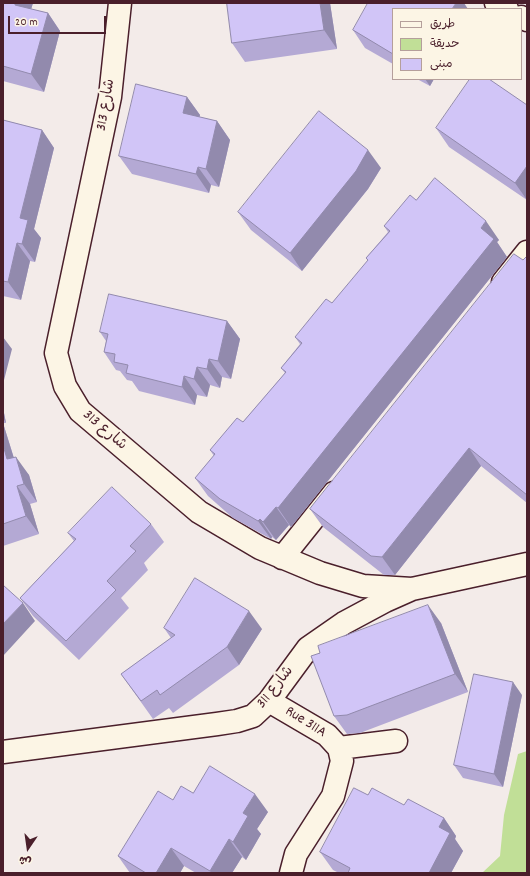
<!DOCTYPE html>
<html>
<head>
<meta charset="utf-8">
<style>
	body { margin:0 }
	#map { position:relative; width:530px; height:876px; overflow:hidden; background:#f3ebe9; font-family:Dekko,"Playpen Sans Arabic",sans-serif }
	canvas { display:block }
	.frame { position:absolute; inset:0; border:4px solid #4a1f2b; pointer-events:none }
	.legend { position:absolute; left:392px; top:8px; width:130px; height:72px; box-sizing:border-box; background:#fcf5e5; border:1px solid #b59f9b; margin:0; padding:5px 7px; list-style:none; font-size:12px; color:#4a1f2b }
	.legend li { display:flex; align-items:center; gap:8px; height:20px }
	.legend b { width:20px; border:1px solid #b59f9b }
	.north { position:absolute; left:8px; top:828px; width:40px; height:40px; -webkit-text-stroke:3px #fcf5e5; paint-order:stroke; rotate:193deg; font-size:11px; font-weight:700; line-height:16px; text-align:center; color:#4a1f2b }
	.north::after { content:''; display:block; margin:auto; width:14px; height:18px; background:#4a1f2b; clip-path:polygon(50% 0,100% 100%,50% 72%,0 100%) }
	.scale { position:absolute; left:8px; top:16px; width:98px; height:18px; box-sizing:border-box; border:2px solid #4a1f2b; border-top:0; padding-left:5px; font-size:12px; line-height:14px; white-space:nowrap; color:#4a1f2b; -webkit-text-stroke:3px #fcf5e5; paint-order:stroke }
</style>
</head>
<body>
<div id="map">
<canvas width="530" height="876"></canvas>
<div class="frame"></div>
<ul class="legend">
<li><b style="height:5px;background:#fcf5e5"></b>طريق</li>
<li><b style="height:11px;background:#c1df97"></b>حديقة</li>
<li><b style="height:11px;background:#d1c5f7"></b>مبنى</li>
</ul>
<div class="north">ش</div>
<div class="scale">20 m</div>
</div>
<script>
const context = document.querySelector('canvas').getContext('2d');
context.lineJoin = 'round';
function fill(path, color) {
  context.fillStyle = color;
  context.fill(path, 'evenodd');
}
function strokePath(path, color, width, dash) {
  context.strokeStyle = color;
  context.lineWidth = width;
  context.lineCap = dash ? 'butt' : 'round';
  context.setLineDash(dash || []);
  context.stroke(path);
}
function write(font, color, halo, rows, align = 'center') {
  context.font = font + ' Dekko,"Playpen Sans Arabic",sans-serif';
  context.lineWidth = 4;
  context.setLineDash([]);
  context.textBaseline = 'middle';
  context.strokeStyle = halo;
  context.fillStyle = color;
  for (const [text, x, y, turn = 0] of rows) {
    context.save();
    context.translate(x, y);
    context.rotate((+turn || 0) * Math.PI / 180);
    context.textAlign = isNaN(turn) ? turn : align;
    if (halo) context.strokeText(text, 0, 0);
    context.fillText(text, 0, 0);
    context.restore();
  }
}
fill(new Path2D(`
	M527,751V873H482L500,856L504,815L518,754Z`), '#c1df97');
const street = new Path2D(`
	M120,3L110,97L56,353L65,386L80,411L199,512L260,548L320,573L363,586L412,589
	M496,3L507,9
	M521,17L527,20
	M503,282L527,252
	M282,558L334,493
	M269,701L327,735L339,748
	M339,748L396,741
	M3,752L217,724L237,721L253,716L269,701L308,648L344,623L385,601L412,589L527,564
	M291,873L296,854L333,796L342,761L339,748`);
strokePath(street, '#4a1f2b', 25);
strokePath(street, '#fcf5e5', 22);
fill(new Path2D(`
	M3,3H33L31,9L48,13L60,31L44,92L3,81Z
	M227,3H330L337,49L245,62L232,43Z
	M393,9V64L365,48L353,30Z
	M417,79H434L430,86Z
	M187,97L200,115L199,117L217,121L230,140L219,187L211,185L209,193L132,174L119,156Z
	M527,105V200L449,147L436,128Z
	M3,120L42,130L54,148L34,229L41,238L35,262L30,261L21,300L3,296Z
	M381,168L368,189L302,271L251,230L238,212Z
	M416,200L499,240L497,242L507,257L291,527L289,525L276,540L272,537L271,539L233,518L208,496L195,478L214,456L210,450L243,422L285,373L281,368L300,344L295,337L332,303L368,261L366,258L388,232L384,226Z
	M527,258V503L481,466L395,575H384L323,527L310,509L523,260Z
	M227,321L240,339L231,379L222,377L220,388L210,385L207,397L197,395L195,405L139,391L132,381L127,380L120,371L116,370L104,352L106,341L100,332Z
	M3,408L6,423H3L14,458L29,475L37,502L30,504L39,534L3,546Z
	M151,524L164,542L144,563L148,570L121,598L129,608L79,660L33,616L20,598L74,541L68,533Z
	M441,623L468,692L360,733L347,734L334,716Z
	M164,628L262,629L239,665L173,713L169,708L153,719L121,674L171,638Z
	M522,695L503,787L463,778L454,765Z
	M193,793L268,812L257,829L261,834L246,860L242,857L232,873H196L184,866L180,873H130L118,856L173,800Z
	M404,805L444,818L456,836L455,839L463,851L451,873H339L333,870L320,852Z`), '#b4a9d4');
fill(new Path2D(`
	M15,3H33L27,23L15,5Z
	M320,3H330L337,49L324,30Z
	M456,3H464L468,9H452Z
	M48,13L60,31L44,92L31,74Z
	M425,79H434L430,86Z
	M187,97L200,115L196,131L183,113Z
	M217,121L230,140L219,187L206,169Z
	M42,130L54,148L34,229L41,238L35,262L22,244L20,218Z
	M368,150L381,168L368,189L302,271L290,253Z
	M527,166V200L515,183Z
	M198,167L211,185L209,193L196,174Z
	M486,221L499,240L497,242L507,257L291,527L278,508L481,228Z
	M17,243L30,261L21,300L8,282Z
	M227,321L240,339L231,379L218,361Z
	M3,337L12,349L3,384Z
	M209,359L222,377L220,388L207,369Z
	M197,367L210,385L207,397L194,379Z
	M184,376L197,395L195,405L182,387Z
	M3,408L6,423L3,418Z
	M3,423L20,478L7,459L3,445Z
	M469,448L481,466L395,575L382,557Z
	M16,457L29,475L37,502L24,484Z
	M17,486L30,504L39,534L26,516Z
	M276,507L289,525L276,540L263,522Z
	M260,519L272,537L271,539L258,521Z
	M23,603L35,621L3,656V624Z
	M428,605L441,623L468,692L455,674Z
	M249,611L262,629L239,665L227,647Z
	M513,682L522,695L503,787L494,774Z
	M255,794L268,812L257,829L261,834L246,860L233,842L243,813Z
	M444,818L456,836L455,839L463,851L451,873H429L439,827Z
	M229,839L242,857L232,873H211L210,871Z
	M171,848L184,866L180,873H156Z`), '#928aad');
const building = new Path2D(`
	M3,3H15V5L48,13L31,74L3,66Z
	M227,3H320L324,30L232,43Z
	M368,3H456L452,9H393V54L353,30Z
	M470,79H489L527,105V166L515,183L436,128Z
	M136,84L187,97L183,113L217,121L206,169L198,167L196,174L119,156Z
	M319,111L368,150L356,171L290,253L238,212Z
	M3,120L42,130L20,218L28,220L22,244L17,243L8,282L3,281Z
	M435,178L486,221L481,228L494,239L278,508L276,507L263,522L260,519L258,521L220,499L195,478L215,454L210,450L237,418L243,422L286,372L281,368L302,343L295,337L326,299L332,303L368,260L366,258L390,231L384,226L410,195L416,200Z
	M514,254L523,260L526,257L527,258V495L469,448L382,557L371,556L310,509Z
	M109,294L227,321L218,361L209,359L207,369L197,367L194,379L184,376L182,387L126,373L128,365L114,362L115,354L104,352L108,334L100,332Z
	M3,445L7,459L16,457L24,484L17,486L26,516L3,524Z
	M112,487L151,524L130,546L136,551L107,581L116,590L66,641L20,598L76,539L68,533Z
	M195,578L249,611L227,647L160,695L157,690L141,701L121,674L175,635L164,628Z
	M3,585L23,603L3,624Z
	M428,605L455,674L347,715L334,716L311,656L320,653L318,646Z
	M474,674L513,682L494,774L454,765Z
	M210,766L255,794L243,813L248,816L233,842L229,839L210,871L171,848L156,873H146L118,856L158,791L173,800L181,786L193,793Z
	M354,788L368,795L372,788L404,805L408,799L444,818L439,827L450,833L429,873H348L350,868L320,852Z`);
fill(building, '#d1c5f7');
strokePath(building, '#928aad', 1);
write('15px', '#4a1f2b', '#fcf5e5', [
	["شارع 313",107,105,-80],
	["شارع 313",104,431,41],
	["شارع 311",276,688,-51],
	["Rue 311A",305,723,32]
]);
</script>
</body>
</html>
